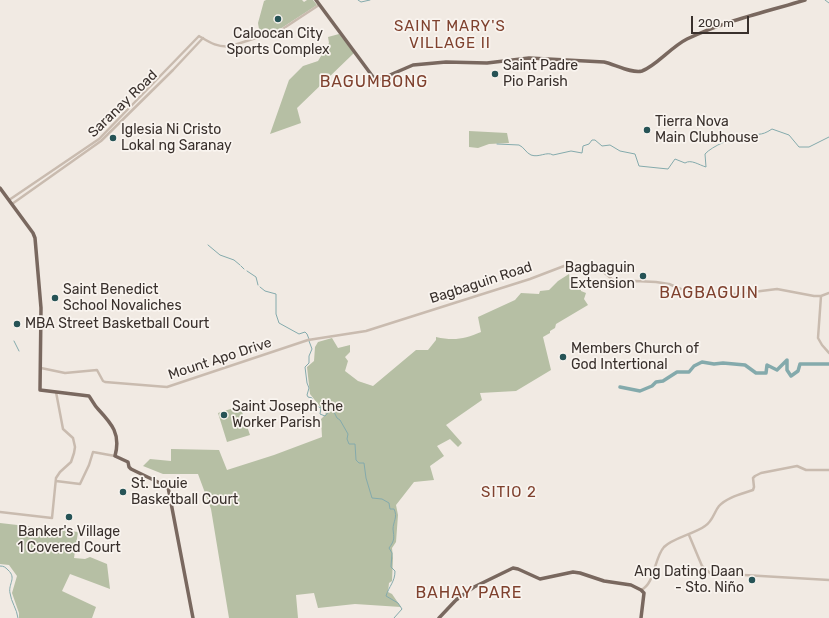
<!DOCTYPE html>
<html>
<head>
<meta charset="utf-8">
<style>
	body { margin:0 }
	#map { position:relative; width:829px; height:618px; overflow:hidden; background:#f1eae3; font-family:Rubik,sans-serif }
	canvas { display:block }
	.scale { position:absolute; left:691px; top:16px; width:58px; height:18px; box-sizing:border-box; border:2px solid #39302c; border-top:0; padding-left:5px; font-size:12px; line-height:14px; white-space:nowrap; color:#39302c; -webkit-text-stroke:3px #f9f4ef; paint-order:stroke }
</style>
</head>
<body>
<div id="map">
<canvas width="829" height="618"></canvas>
<div class="scale">200 m</div>
</div>
<script>
const context = document.querySelector('canvas').getContext('2d');
context.lineJoin = 'round';
function fill(path, color) {
  context.fillStyle = color;
  context.fill(path, 'evenodd');
}
function strokePath(path, color, width, dash) {
  context.strokeStyle = color;
  context.lineWidth = width;
  context.lineCap = dash ? 'butt' : 'round';
  context.setLineDash(dash || []);
  context.stroke(path);
}
function write(font, color, halo, rows, align = 'center') {
  context.font = font + ' Rubik,sans-serif';
  context.lineWidth = 3.5;
  context.setLineDash([]);
  context.textBaseline = 'middle';
  context.strokeStyle = halo;
  context.fillStyle = color;
  for (const [text, x, y, turn = 0] of rows) {
    context.save();
    context.translate(x, y);
    context.rotate((+turn || 0) * Math.PI / 180);
    context.textAlign = isNaN(turn) ? turn : align;
    if (halo) context.strokeText(text, 0, 0);
    context.fillText(text, 0, 0);
    context.restore();
  }
}
fill(new Path2D(`
	M266,0H302L304,2L307,0H313L317,5L280,29L260,35L258,23L264,1Z
	M339,34L354,53L297,108L301,123L270,134L289,80L303,66L318,61L329,43L328,37Z
	M469,131L507,133L509,143L489,144L478,148L469,147Z
	M569,274L570,280L580,285L581,291L586,293L584,299L588,305L556,324L555,328L550,331V333L543,337L551,370L516,391L480,393L482,400L446,425L462,443L458,447L450,439L437,446L444,456L430,466L434,480L414,482L396,505L398,515L396,542L392,548L393,558L392,581L389,583L388,592L392,594L401,607L355,604L318,608L314,593L296,595L298,618H229L211,509L198,474H163L143,466L150,459L171,461V449L219,450L227,470L274,455L322,437L321,419L326,414L310,394L307,367L314,361L315,347L318,342L332,338L338,348L350,345V352L345,357L348,361L345,371L358,381L373,386L416,350H428L436,340V337C454,341 465,339 481,332L478,317L515,300L521,293L539,294L540,291L549,290L558,281Z
	M240,406L250,435L227,442L218,413Z
	M0,523L78,532L74,558L85,559L90,557L107,564L110,589L70,574L62,591L96,607L92,618H19V613L12,593L17,576L9,565L0,564Z`), '#b6bfa4');
strokePath(new Path2D(`
	M358,0L361,2L370,0
	M825,0L829,3
	M497,144L519,145C524,147 526,153 531,155C539,158 547,151 553,155L571,151L582,153L583,146L589,144L592,140H595L602,146L610,145L620,151L635,154L639,166L668,169L675,159L685,163C691,159 699,165 706,167L705,154C712,146 734,137 745,135C758,133 760,137 772,129L789,135L799,147H809L829,137
	M208,245L220,255L234,260L240,265
	M241,266L244,269
	M247,271L256,277L258,285
	M260,287L265,291L276,294V314L279,323L299,334L305,332L307,334L309,339
	M14,341L19,351
	M309,341L312,349L309,356V363L305,367L307,383L309,388L307,395L308,397L312,398L313,404L321,408L320,414L325,416L331,409L334,412L337,418L340,420L348,434L347,439L349,444H355L356,460L359,463H364L366,478L372,498L382,499L389,503L390,509H394C398,517 393,522 393,529C394,538 395,540 389,548L392,553L391,567L395,571C395,582 389,586 386,596L398,603L402,609L394,618
	M0,566C4,566 5,567 8,570C17,578 8,584 10,593C11,602 17,609 18,618`), '#84aaac', 1);
strokePath(new Path2D(`
	M620,387L640,391L652,386L656,382L663,381L677,372H689L694,366L702,362L714,364L723,363L745,365L756,373H766L767,365L777,370L787,360V370L791,376L798,371L800,364H829`), '#84aaac', 3.5);
strokePath(new Path2D(`
	M9,200L99,139L199,36C209,42 218,48 231,46L281,30L319,5
	M12,204L101,141L173,70L203,38
	M821,296L818,338L822,345L829,353
	M41,368L65,373L97,370L103,381L105,382L167,387L308,340L366,331L530,279L564,266L579,272L600,269L613,280L619,283L635,281L656,282L669,284L681,289L703,293L737,294L777,289L814,296H821L829,293
	M56,481L80,484L89,465L93,452L115,456
	M0,512L52,518L56,478L60,472L71,462L74,453L75,447L73,438L63,429L56,392
	M689,535L702,566L710,573L829,580
	M641,590C655,584 654,558 664,547C673,538 694,534 705,526C713,521 714,512 719,506C727,497 742,494 753,490L754,487L753,478L755,476L761,473L797,466L806,470H829`), '#c9bbaf', 2.5);
strokePath(new Path2D(`
	M316,0L376,81L413,65L446,62L487,63L529,58L604,62C614,64 632,74 642,71C656,66 671,47 687,39C724,21 766,12 805,0
	M0,188L33,233L35,238L41,308L40,390L89,396C92,400 94,405 98,409C112,424 121,434 115,456L128,462L129,467L131,469L168,487L193,618
	M439,618L456,600L474,587L513,568L518,569L540,579L573,572L580,573L604,581L631,585L641,590L644,593L641,618`), '#79685f', 3.5);
for (const [x, y, r, color] of [
	[278,19,4,"#265356"],
	[495,74,4,"#265356"],
	[647,130,4,"#265356"],
	[113,138,4,"#265356"],
	[643,276,4,"#265356"],
	[55,298,4,"#265356"],
	[17,324,4,"#265356"],
	[563,357,4,"#265356"],
	[224,415,4,"#265356"],
	[123,492,4,"#265356"],
	[69,517,4,"#265356"],
	[752,580,4,"#265356"]
]) {
  const dot = new Path2D();
  dot.arc(x, y, r, 0, 2 * Math.PI);
  context.fillStyle = color;
  context.fill(dot);
  strokePath(dot, '#f9f4ef', 1.5);
}
write('14px', '#39302c', '#f9f4ef', [
	["Caloocan City",278,34,"center"],
	["Sports Complex",278,50,"center"],
	["Saint Padre",503,66],
	["Pio Parish",503,82],
	["Tierra Nova",655,122],
	["Main Clubhouse",655,138],
	["Iglesia Ni Cristo",121,130],
	["Lokal ng Saranay",121,146],
	["Bagbaguin",635,268,"right"],
	["Extension",635,284,"right"],
	["Saint Benedict",63,290],
	["School Novaliches",63,306],
	["MBA Street Basketball Court",25,324],
	["Members Church of",571,349],
	["God Intertional",571,365],
	["Saint Joseph the",232,407],
	["Worker Parish",232,423],
	["St. Louie",131,484],
	["Basketball Court",131,500],
	["Banker's Village",69,532,"center"],
	["1 Covered Court",69,548,"center"],
	["Ang Dating Daan",744,572,"right"],
	["- Sto. Niño",744,588,"right"]
], 'left');
write('14px', '#39302c', '#f9f4ef', [
	["Saranay Road",123,104,-44],
	["Bagbaguin Road",481,283,-18],
	["Mount Apo Drive",220,359,-18]
]);
context.letterSpacing = '1px';
write('15px', '#7f412e', '#f9f4ef', [
	["SAINT MARY'S",450,27],
	["VILLAGE II",450,44],
	["SITIO 2",509,493]
]);
context.letterSpacing = '0px';
context.letterSpacing = '1px';
write('16px', '#7f412e', '#f9f4ef', [
	["BAGUMBONG",374,82],
	["BAGBAGUIN",709,293],
	["BAHAY PARE",469,593]
]);
context.letterSpacing = '0px';
</script>
</body>
</html>
